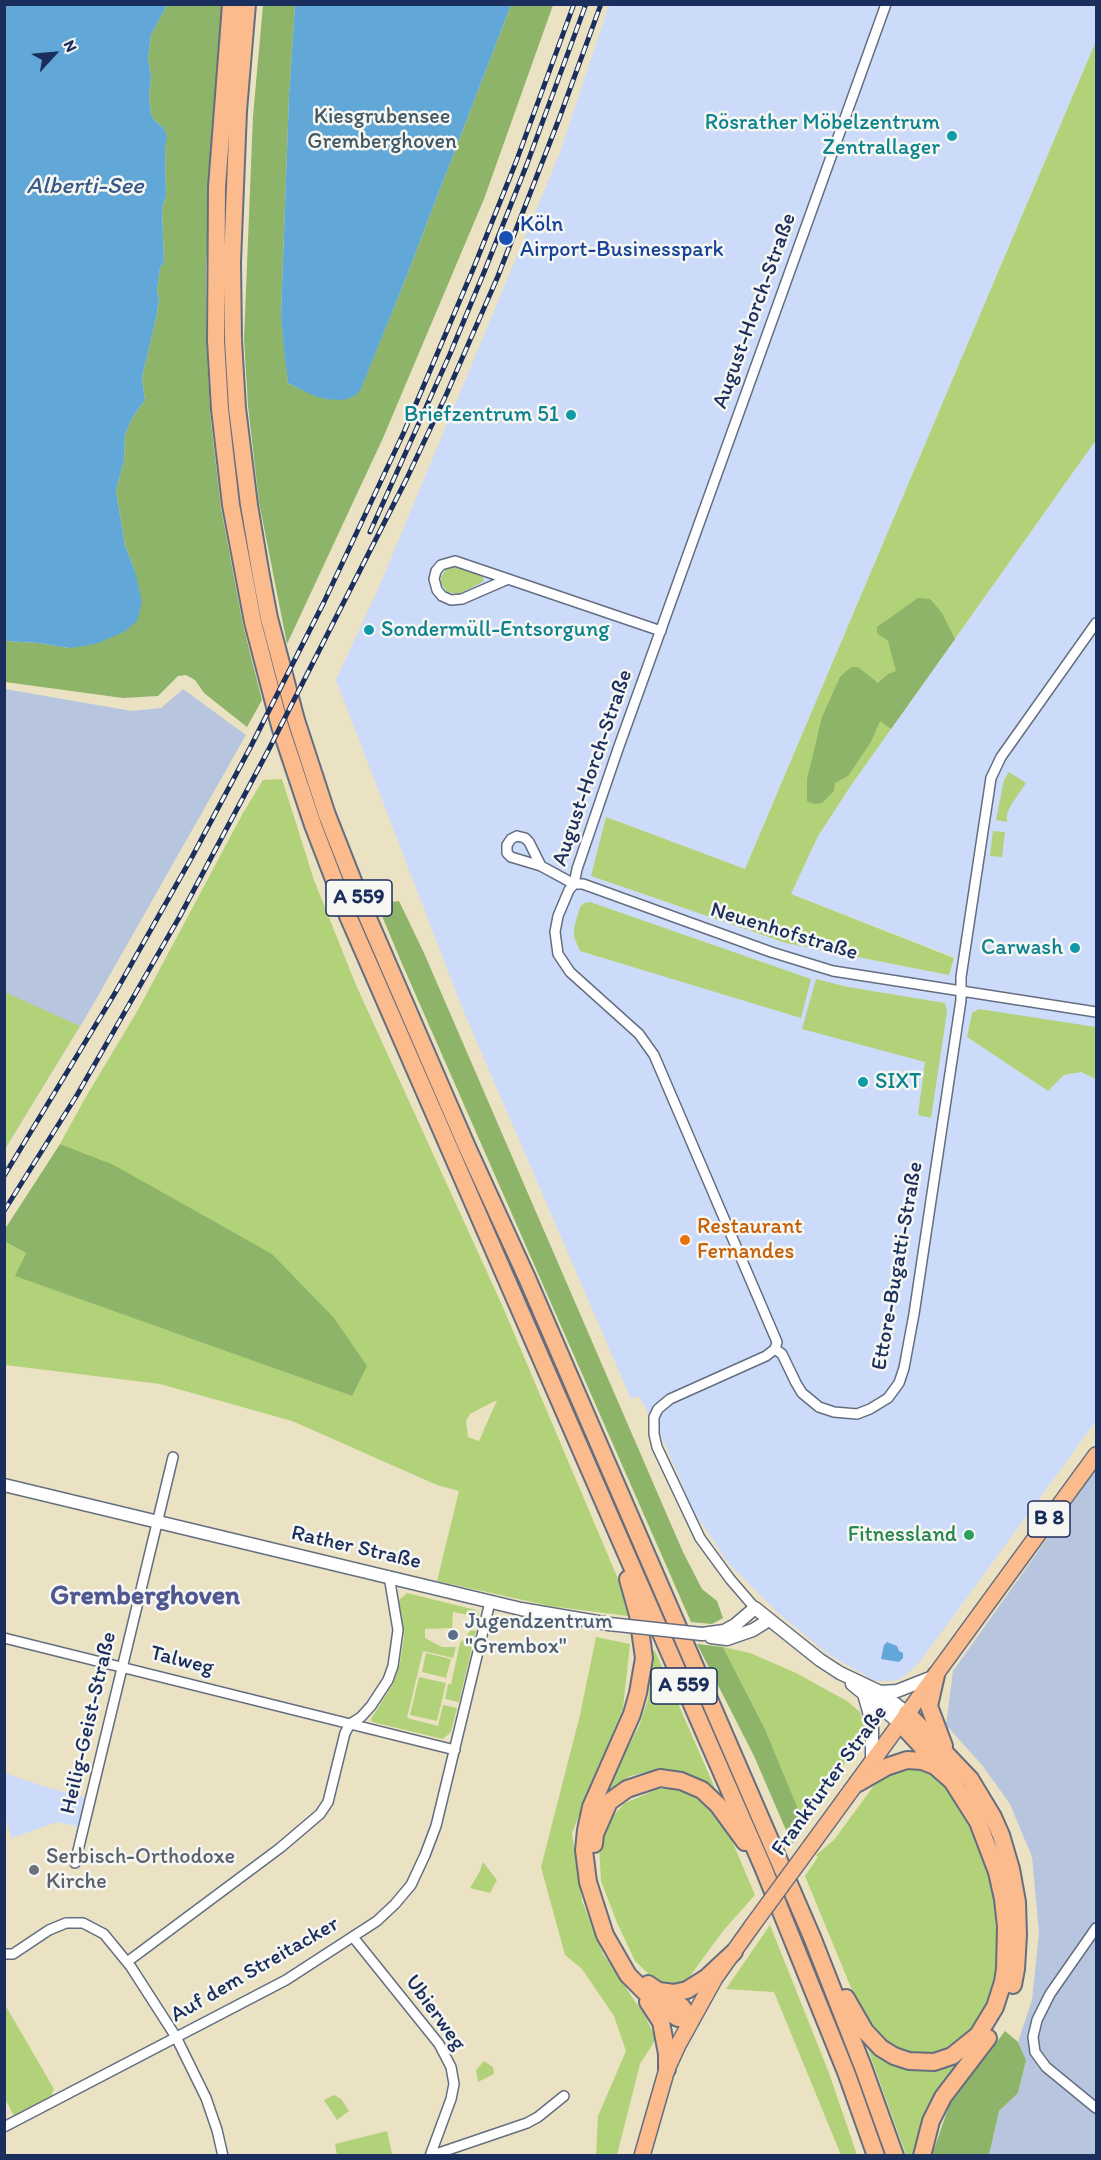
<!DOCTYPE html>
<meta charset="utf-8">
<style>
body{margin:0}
#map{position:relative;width:1101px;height:2160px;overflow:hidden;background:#ebe2c3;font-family:Itim,sans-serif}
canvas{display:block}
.frame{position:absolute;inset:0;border:6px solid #1b2f5e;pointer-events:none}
.north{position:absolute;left:24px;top:24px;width:60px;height:60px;-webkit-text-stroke:4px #f6f6f2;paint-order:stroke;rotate:64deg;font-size:16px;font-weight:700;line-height:24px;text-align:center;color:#1b2f5e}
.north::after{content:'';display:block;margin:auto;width:21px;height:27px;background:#1b2f5e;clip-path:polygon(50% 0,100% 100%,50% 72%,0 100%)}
</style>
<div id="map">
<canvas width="1101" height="2160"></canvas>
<div class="frame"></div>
<div class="north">N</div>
</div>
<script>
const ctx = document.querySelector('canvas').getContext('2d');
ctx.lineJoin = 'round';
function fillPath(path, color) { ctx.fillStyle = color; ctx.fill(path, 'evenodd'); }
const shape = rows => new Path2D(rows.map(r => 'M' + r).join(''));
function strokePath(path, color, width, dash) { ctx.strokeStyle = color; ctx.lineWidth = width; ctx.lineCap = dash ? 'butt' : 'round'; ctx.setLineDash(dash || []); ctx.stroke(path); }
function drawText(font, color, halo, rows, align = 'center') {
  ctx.font = font + ' Itim,sans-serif'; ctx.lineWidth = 5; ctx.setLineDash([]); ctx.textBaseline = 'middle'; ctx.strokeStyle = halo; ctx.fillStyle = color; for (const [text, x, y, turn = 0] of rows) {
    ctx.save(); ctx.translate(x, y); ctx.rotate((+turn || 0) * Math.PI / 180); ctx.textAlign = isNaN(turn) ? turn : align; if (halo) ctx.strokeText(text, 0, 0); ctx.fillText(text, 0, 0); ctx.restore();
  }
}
const built = shape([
 [609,5,1096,5,1096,41,745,869,606,817,592,876,786,943,949,975,954,957,791,894,818,836,852,784,1096,440,1096,1421,919,1663,901,1679,890,1681,875,1681,828,1654,778,1613,729,1564,694,1512,664,1442,639,1396,631,1399,463,1010,336,680,379,587,559,155],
 [5,1773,46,1787,86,1798,80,1827,57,1822,12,1838,5,1819]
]);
const industrial = shape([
 [5,689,132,711,161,708,183,689,246,735,90,1010,5,1149],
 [1096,1470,1096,2155,989,2155,999,2111,1018,2093,1026,2060,1018,2042,1032,2000,1039,1933,1032,1857,1010,1804,982,1765,946,1725,953,1671]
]);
const green = shape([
 [1096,41,1096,440,852,784,818,836,791,894,954,958,949,975,786,943,591,876,606,817,745,869],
 [454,566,482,575,484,581,459,594,447,592,441,583,441,577,446,569],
 [1009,772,1026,783,1011,805,1007,814,1007,822,996,820,1004,780],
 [282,779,314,880,356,985,502,1305,618,1579,628,1616,550,1606,437,1581,459,1491,437,1485,292,1421,160,1384,5,1365,4,1242,26,1253,16,1276,352,1396,112,1164,60,1144,84,1100,139,1008,243,813,263,780],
 [497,1400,479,1441,468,1437,466,1421,470,1414],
 [993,831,1005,832,1002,857,990,856],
 [590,902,811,979,801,1018,580,951,574,937,574,928,580,907,584,903],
 [816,979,848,987,945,1003,947,1012,931,1118,918,1115,925,1062,802,1029],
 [5,992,80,1026,5,1149,4,992],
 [979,1009,1096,1027,1096,1079,1081,1072,1064,1075,1048,1091,967,1037,972,1013],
 [407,1593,476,1610,479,1614,477,1626,472,1625,474,1616,453,1612,452,1628,425,1629,425,1638,442,1647,456,1647,453,1658,423,1651,407,1718,438,1726,443,1705,457,1708,451,1732,443,1739,372,1722,371,1719,393,1684,400,1663,404,1636,399,1600],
 [471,1630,476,1631,459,1702,445,1699,448,1684,451,1684,460,1643],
 [596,1637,630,1644,623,1708,572,1833,582,1901,603,1954,645,2016,656,2039,640,2064,617,2155,596,2155,598,2116,626,2051,614,2016,582,1969,565,1955,541,1867,580,1715],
 [723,1647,750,1653,796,1673,847,1701,860,1712,866,1727,861,1741,803,1822,765,1729],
 [650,1650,655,1651,718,1795,706,1782,686,1773,660,1769,630,1776,613,1789,597,1808,639,1726,648,1699,651,1677],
 [426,1653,451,1659,446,1678,422,1672],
 [419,1677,446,1683,437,1721,410,1715],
 [906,1765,933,1772,950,1790,966,1813,992,1878,998,1955,997,1970,991,1997,972,2032,959,2044,937,2054,918,2054,902,2050,883,2039,871,2025,854,1995,805,1876,818,1857,816,1855,834,1840,878,1780],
 [658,1789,681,1789,701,1799,713,1810,727,1829,755,1895,723,1931,685,1983,672,1987,653,1978,635,1961,618,1925,601,1881,599,1845,606,1823,625,1803],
 [483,1862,497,1880,490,1893,470,1888,479,1873],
 [770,1925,829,2073,857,2155,841,2155,774,1992,726,1989],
 [4,2003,54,2089,52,2093,53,2096,14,2116,5,2099],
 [863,2035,897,2061,966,2052,918,2155,906,2155],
 [484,2061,493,2067,494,2074,478,2082,476,2070],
 [334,2095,341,2099,349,2111,337,2120,324,2100],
 [387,2131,392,2154,337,2155,335,2144]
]);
const forest = shape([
 [167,5,224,5,206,266,206,339,211,422,221,508,243,625,262,700,247,727,204,693,195,680,186,675,178,676,158,696,123,698,5,682,5,641,39,643,69,648,135,571,125,546,116,490,124,461,125,435,132,418,145,400,142,378,157,314,159,298,157,291,160,268,164,262,162,208,166,196,165,148,166,137,164,128,154,120,151,114,149,96,151,76,148,58,151,35],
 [263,5,295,5,289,96,281,315,288,383,304,391,326,399,360,390,402,288,511,5,553,5,484,199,383,438,287,644,259,502,248,406,244,339,253,116],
 [918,598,930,599,942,613,955,639,891,729,880,721,871,742,848,776,835,783,834,791,822,803,814,804,807,801,807,779,822,717,840,677,851,667,858,667,878,683,888,674,896,671,888,641,877,633,877,627],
 [399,901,424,953,683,1552,702,1589,717,1601,723,1618,712,1624,691,1622,400,959,377,904],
 [60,1144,112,1164,272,1254,334,1318,367,1366,352,1396,15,1276,26,1253,5,1242,5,1229],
 [697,1644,723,1647,765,1729,805,1826,792,1844,754,1756],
 [1005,2031,1018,2042,1026,2060,1018,2093,999,2111,989,2155,932,2155,950,2103]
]);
const water = shape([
 [5,4,167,5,151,35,148,58,151,76,149,96,151,114,154,120,164,128,167,137,165,148,166,196,162,208,164,262,160,268,157,291,159,298,157,314,142,378,145,400,132,418,125,435,124,461,116,490,125,546,135,571,142,602,137,621,124,632,98,643,84,646,69,648,39,643,5,641],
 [295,5,511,5,402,288,360,391,353,397,343,400,326,399,314,396,288,383,284,349,281,315,289,96],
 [887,1642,897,1646,899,1651,903,1653,903,1658,899,1662,881,1659,884,1645]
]);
const minor = shape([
 [508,579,462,599,451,600,442,596,437,590,434,579,436,571,441,565,455,561,661,631],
 [517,836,525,838,529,842,541,866,511,857,507,853,507,845,511,839,517,836],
 [541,866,574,884,583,884,771,952,833,971,1096,1012],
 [574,884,577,869,618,749,886,4],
 [574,884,569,890,558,916,555,932,558,954,570,972,639,1034,654,1055,777,1342,775,1349,766,1356,670,1399,658,1409,654,1417,654,1434,657,1447,700,1538,730,1579,755,1608],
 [775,1349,782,1354,796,1383,802,1393,819,1407,834,1412,857,1414,870,1409,888,1398,899,1383,904,1368,914,1314,961,1000,961,977,991,778,1001,757,1096,623],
 [4,1638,455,1750],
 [350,1724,361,1717,371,1706,388,1680,393,1666,398,1630,389,1576],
 [75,1863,173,1457],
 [1096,1928,1050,1994,1037,2020,1033,2037,1035,2052,1046,2067,1096,2108],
 [353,1937,439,2044,451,2067,454,2084,451,2099,430,2156],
 [4,1954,13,1954,49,1930,66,1923,83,1923,104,1934,131,1967,176,2037,206,2098,217,2130,223,2156],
 [127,1962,280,1848,320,1814,328,1802,345,1733,350,1724],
 [4,2127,286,1980,360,1932,377,1921,395,1904,411,1885,425,1855,436,1826,490,1602],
 [430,2156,527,2123,538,2117,564,2096]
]);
const tertiary = shape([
 [4,1485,521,1609,609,1624],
 [702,1634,724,1631,735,1625,755,1608,820,1660,840,1673,880,1692,907,1713],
 [711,1637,727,1639,753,1630,769,1620],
 [852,1684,901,1724],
 [880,1692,897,1691,935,1676],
 [864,1694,872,1722,872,1763]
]);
const primary = shape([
 [812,1844,1096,1455],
 [642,2156,667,2069,678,2045,715,1978,752,1926]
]);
const motorway = shape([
 [231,4,217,187,216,341,220,409,231,505,253,622,280,726,313,825,348,916,763,1867,846,2072,876,2156],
 [247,4,238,111,232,262,233,340,237,408,249,505,261,576,269,618,296,720,327,815,364,909,467,1147,527,1278,812,1937,863,2067,895,2156],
 [628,1579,638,1615,644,1658,638,1693,632,1714,591,1807,586,1830,584,1850,588,1882,605,1935,628,1975,659,2006,678,2018,691,2019],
 [936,1675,929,1706,944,1746],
 [907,1713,970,1779,993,1817,1001,1835,1011,1869,1017,1902,1018,1935,1016,1969,1013,1985],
 [901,1724,939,1765],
 [594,1844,595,1834,609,1802,627,1789,660,1778,681,1781,702,1790,718,1805,745,1842],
 [648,1984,682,2007,691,2019],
 [659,1991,674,1993,687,1990,706,1978,734,1952],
 [846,1998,865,2031,881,2048,894,2056,909,2061,934,2062,952,2056,978,2035,995,2007,1003,1982,1005,1969,1006,1927,1003,1899,997,1872,978,1822,952,1781,935,1766,922,1761,907,1760,886,1767,858,1783],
 [648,2002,661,2022,667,2054,667,2069],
 [922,2156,931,2121,943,2097,988,2038]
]);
const rail = shape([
 [370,532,450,354,485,270,527,164,586,4],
 [4,1176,115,993,192,857,250,748,324,602,404,432,474,267,516,162,574,4],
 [4,1211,77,1095,180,916,270,747,407,478,447,393,498,276,559,119,601,4]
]);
const tertiaryBridge = shape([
 [609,1624,702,1634]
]);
const primaryBridge = shape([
 [752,1926,812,1844]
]);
const markers = [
 [952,136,6,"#0f9aa8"],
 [506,238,8,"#1a4fb4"],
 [571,415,6,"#0f9aa8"],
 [369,630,6,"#0f9aa8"],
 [1075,948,6,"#0f9aa8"],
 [863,1082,6,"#0f9aa8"],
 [685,1240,6,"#e8710a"],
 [969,1535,6,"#2e9e5b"],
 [453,1635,6,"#5c6f8a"],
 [34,1870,6,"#6b7280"]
];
const shields = [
 [359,898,66],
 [1049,1519,42],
 [684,1686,66]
];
const shieldNames = [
 ["A 559",359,898],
 ["B 8",1049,1519],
 ["A 559",684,1686]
];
const parkNames = [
 ["Kiesgrubensee",382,117],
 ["Gremberghoven",382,142]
];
const cultureNames = [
 ["Rösrather Möbelzentrum",940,123],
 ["Zentrallager",940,148],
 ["Briefzentrum 51",559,415],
 ["Sondermüll-Entsorgung",381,630,"left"],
 ["Carwash",1063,948],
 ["SIXT",875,1082,"left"]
];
const transitNames = [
 ["Köln",520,225],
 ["Airport-Businesspark",520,250]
];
const streetNames = [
 ["August-Horch-Straße",755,311,-70],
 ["August-Horch-Straße",593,768,-71],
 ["Neuenhofstraße",784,932,17],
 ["Ettore-Bugatti-Straße",898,1266,-80],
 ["Rather Straße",356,1548,13],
 ["Talweg",182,1661,14],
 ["Heilig-Geist-Straße",89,1723,-77],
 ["Frankfurter Straße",830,1781,-54],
 ["Auf dem Streitacker",255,1970,-30],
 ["Ubierweg",435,2013,54]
];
const foodNames = [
 ["Restaurant",697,1227],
 ["Fernandes",697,1252]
];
const leisureNames = [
 ["Fitnessland",957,1535]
];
const serviceNames = [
 ["Jugendzentrum",465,1622],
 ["\"Grembox\"",465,1647]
];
const worshipNames = [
 ["Serbisch-Orthodoxe",46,1857],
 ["Kirche",46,1882]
];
const waterNames = [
 ["Alberti-See",85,187]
];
const districtNames = [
 ["Gremberghoven",145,1597]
];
fillPath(built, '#ccdbf9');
fillPath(industrial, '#b8c5de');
fillPath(green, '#b2d279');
fillPath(forest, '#8db469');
fillPath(water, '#61a8d8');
strokePath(minor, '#646e81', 12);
strokePath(tertiary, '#646e81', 15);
strokePath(primary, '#646e81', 18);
strokePath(motorway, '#646e81', 20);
strokePath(minor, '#fff', 9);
strokePath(tertiary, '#fff', 12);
strokePath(primary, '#fbbb8c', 15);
strokePath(motorway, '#fbbb8c', 16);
strokePath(rail, '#1b2f5e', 5);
strokePath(rail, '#f6f6f2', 3, [9]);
strokePath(tertiaryBridge, '#646e81', 15, []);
strokePath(primaryBridge, '#646e81', 18, []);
strokePath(tertiaryBridge, '#fff', 12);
strokePath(primaryBridge, '#fbbb8c', 15);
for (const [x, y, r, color] of markers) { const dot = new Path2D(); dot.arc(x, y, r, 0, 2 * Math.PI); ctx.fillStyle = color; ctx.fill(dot); strokePath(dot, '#f6f6f2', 2); }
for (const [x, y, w] of shields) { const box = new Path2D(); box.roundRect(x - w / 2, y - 18, w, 36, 4.5); ctx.fillStyle = '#f6f6f2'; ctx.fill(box); strokePath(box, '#1b2f5e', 1.5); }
drawText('bold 21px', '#1b2f5e', null, shieldNames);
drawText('22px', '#415865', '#f6f6f2', parkNames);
drawText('22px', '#0d838f', '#f6f6f2', cultureNames, 'right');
drawText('22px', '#164399', '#f6f6f2', transitNames, 'left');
drawText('22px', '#1b2f5e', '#f6f6f2', streetNames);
drawText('22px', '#c56008', '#f6f6f2', foodNames, 'left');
drawText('22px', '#27864d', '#f6f6f2', leisureNames, 'right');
drawText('22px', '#4e5e75', '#f6f6f2', serviceNames, 'left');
drawText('22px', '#5b616d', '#f6f6f2', worshipNames, 'left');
drawText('italic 24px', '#345989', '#f6f6f2', waterNames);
drawText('bold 28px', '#4f5890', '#f6f6f2', districtNames);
</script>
